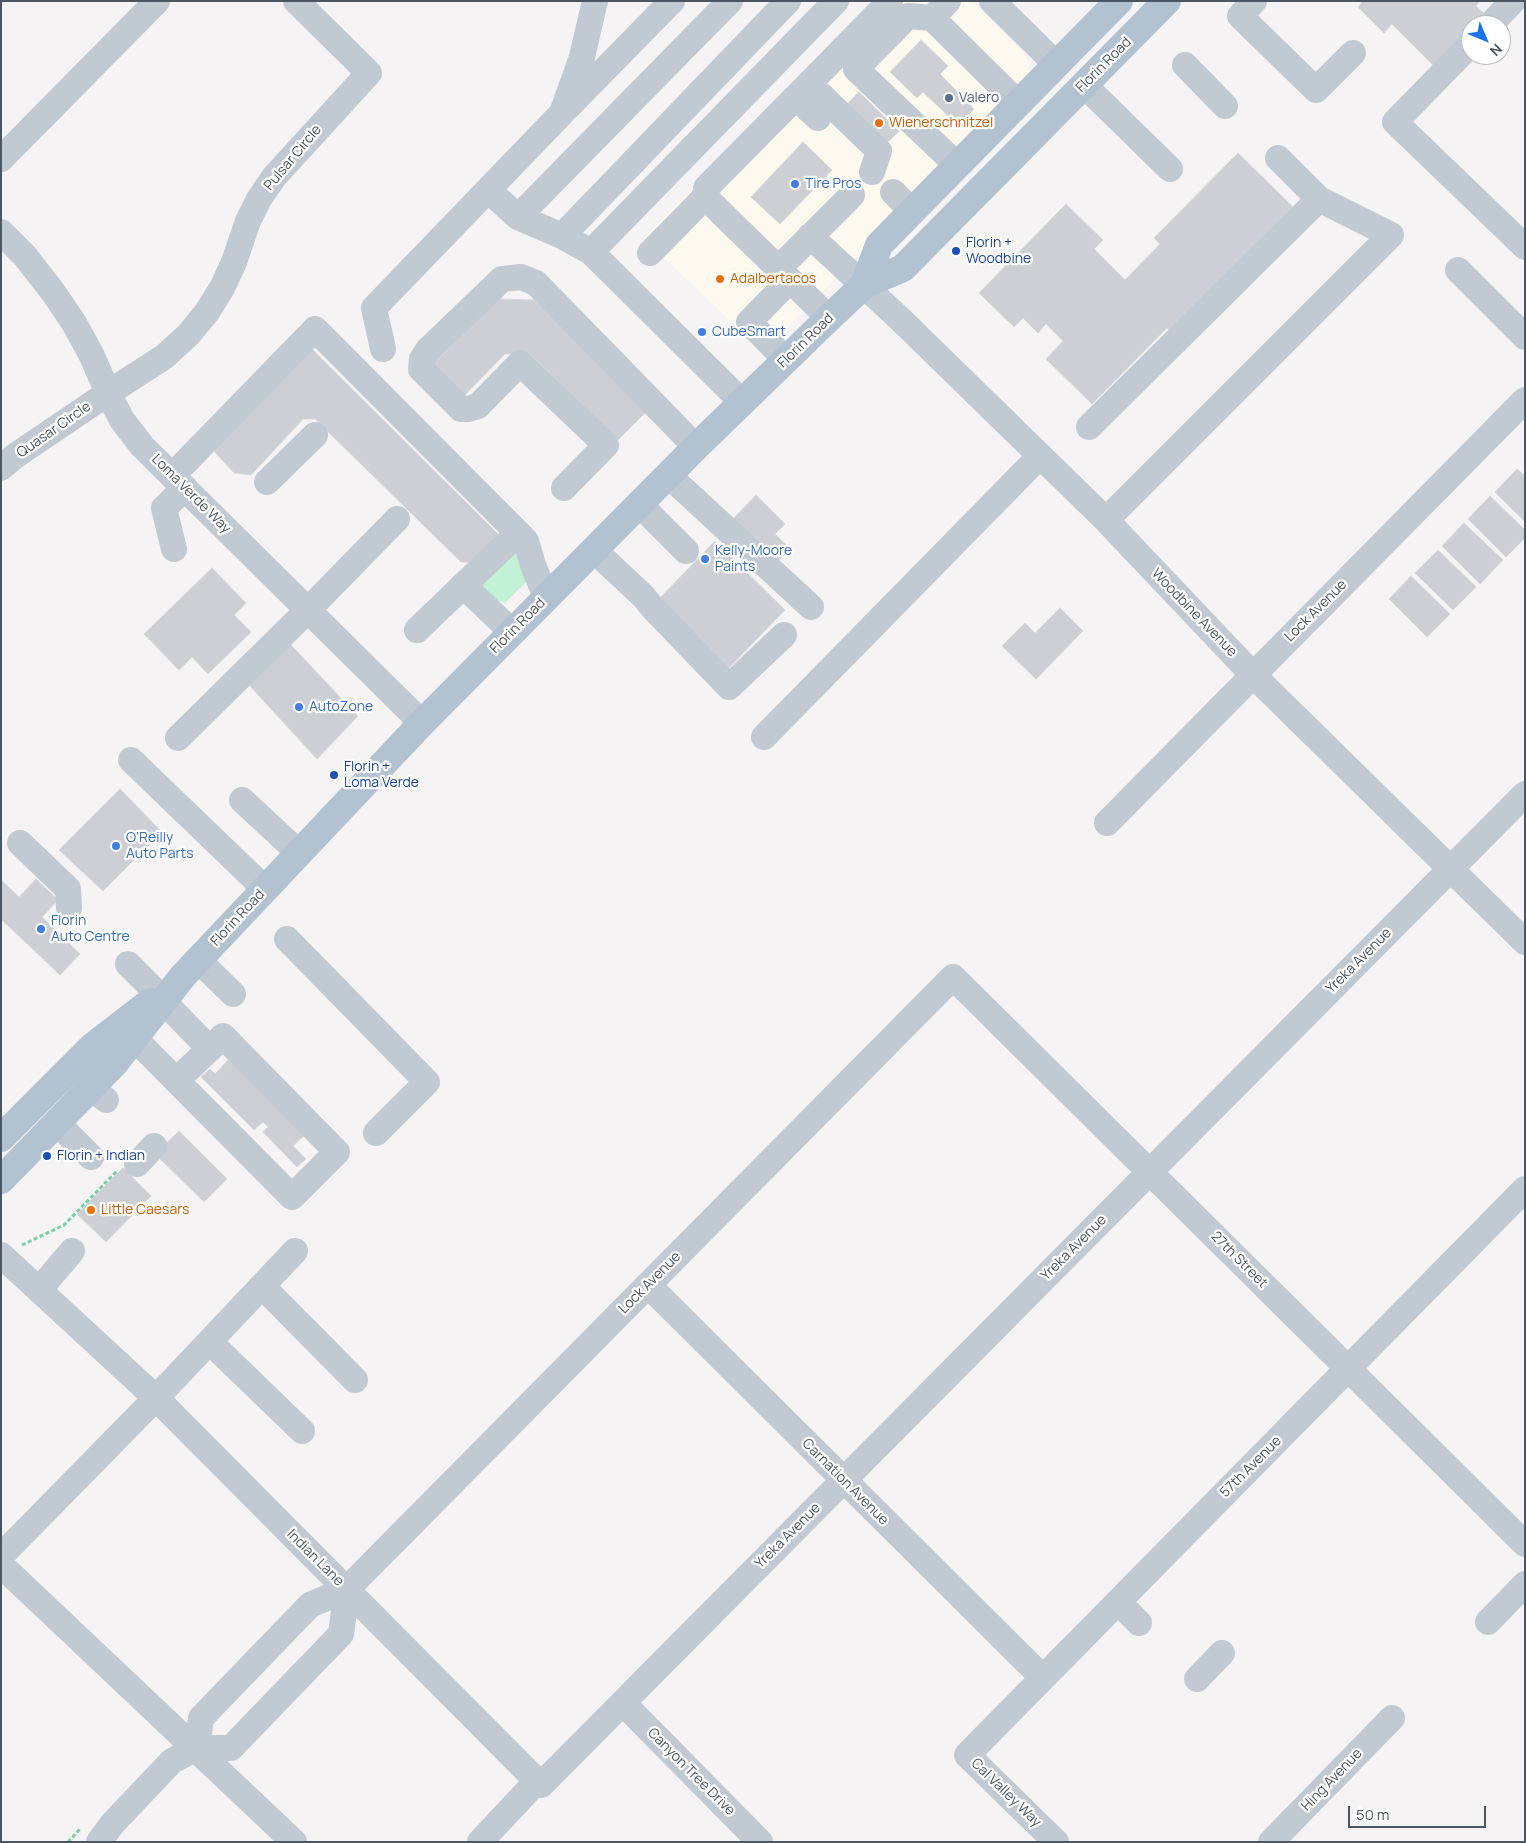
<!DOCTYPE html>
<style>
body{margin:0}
#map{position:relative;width:1526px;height:1843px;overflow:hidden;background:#f5f3f3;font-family:Manrope,sans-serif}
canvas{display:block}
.frame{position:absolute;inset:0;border:2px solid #4a5661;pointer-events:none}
.north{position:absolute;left:1461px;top:15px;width:50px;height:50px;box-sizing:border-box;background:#fff;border:1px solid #b7bbc0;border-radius:50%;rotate:135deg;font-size:14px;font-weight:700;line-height:20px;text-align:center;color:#4a5661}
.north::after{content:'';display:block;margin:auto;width:18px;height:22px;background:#1a73e8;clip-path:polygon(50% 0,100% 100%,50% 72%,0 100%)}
.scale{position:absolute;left:1348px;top:1806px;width:138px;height:22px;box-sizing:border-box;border:2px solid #4a5661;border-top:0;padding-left:6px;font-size:15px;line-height:18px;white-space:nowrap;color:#4a5661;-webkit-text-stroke:4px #fff;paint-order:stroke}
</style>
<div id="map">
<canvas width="1526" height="1843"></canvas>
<div class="frame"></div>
<div class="north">N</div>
<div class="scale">50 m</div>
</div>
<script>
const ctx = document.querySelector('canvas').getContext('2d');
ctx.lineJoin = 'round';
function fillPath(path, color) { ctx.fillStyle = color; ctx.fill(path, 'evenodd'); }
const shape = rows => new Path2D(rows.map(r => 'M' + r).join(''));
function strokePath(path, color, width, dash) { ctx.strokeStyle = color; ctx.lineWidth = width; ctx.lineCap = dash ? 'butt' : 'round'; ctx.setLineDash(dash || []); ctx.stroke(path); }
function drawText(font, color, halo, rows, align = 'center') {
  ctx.font = font + ' Manrope,sans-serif'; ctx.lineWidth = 4.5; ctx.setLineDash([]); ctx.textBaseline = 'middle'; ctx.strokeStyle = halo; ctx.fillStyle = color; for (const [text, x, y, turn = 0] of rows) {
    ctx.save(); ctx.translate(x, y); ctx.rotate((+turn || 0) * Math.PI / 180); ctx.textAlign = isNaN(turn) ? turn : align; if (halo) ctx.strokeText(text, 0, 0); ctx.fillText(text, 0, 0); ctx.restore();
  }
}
const commercial = shape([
 [877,1,973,1,1025,54,1030,70,1026,84,763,352,643,238]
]);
const green = shape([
 [516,549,527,581,505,603,484,594,479,586]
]);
const building = shape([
 [1363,1,1480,1,1476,6,1488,17,1480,25,1471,25,1471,34,1437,69,1392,24,1384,33,1358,7,1363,1],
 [921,40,948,66,940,74,974,109,958,125,923,92,917,98,890,72,921,40],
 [859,92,899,131,883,147,843,108,859,92],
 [803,142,832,170,780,224,751,197,803,142],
 [1238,153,1294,208,1172,333,1167,328,1092,404,1046,359,1063,341,1046,324,1038,333,1023,318,1014,327,979,293,1066,204,1103,240,1094,249,1125,280,1160,244,1154,238,1238,153],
 [497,299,536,300,648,410,618,440,529,353,505,354,461,399,430,367,497,299],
 [310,347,501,537,476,562,461,562,315,419,303,419,251,475,234,473,211,448,310,347],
 [1517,469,1525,476,1525,522,1495,492,1517,469],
 [756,495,785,524,775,534,790,549,775,564,731,521,756,495],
 [1490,496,1525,530,1525,538,1506,557,1468,519,1490,496],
 [1464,523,1503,560,1480,584,1442,546,1464,523],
 [715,541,785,610,726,671,656,602,715,541],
 [1438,550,1476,587,1453,610,1415,573,1438,550],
 [212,568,246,603,234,615,251,632,208,674,192,657,179,670,144,634,212,568],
 [1411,576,1450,614,1427,637,1389,599,1411,576],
 [1060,608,1083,631,1036,679,1002,646,1025,623,1035,633,1060,608],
 [290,644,358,716,317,759,249,685,290,644],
 [120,789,162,832,103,891,59,850,120,789],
 [36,879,58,900,42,917,80,954,60,975,1,919,1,880,19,897,36,879],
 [231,1057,307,1133,293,1146,306,1159,297,1167,263,1132,268,1127,263,1122,254,1130,201,1077,210,1069,215,1074,231,1057],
 [179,1131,227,1179,204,1202,155,1154,179,1131],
 [123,1168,151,1196,106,1242,77,1214,123,1168]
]);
const path = shape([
 [22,1245,64,1225,117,1171],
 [68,1842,80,1829]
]);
const minor = shape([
 [948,1,932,18,1018,103],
 [992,1,1056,64],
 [1254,1,1240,16,1316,90,1353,53],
 [932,18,908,16,856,69,957,165],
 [1490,25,1513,1],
 [1471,44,1395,122,1525,247],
 [1185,65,1225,106],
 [1084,85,1170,169],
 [568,107,672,1],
 [809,110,822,96,879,151,872,172],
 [818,118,796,97,890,1],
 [1,159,157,1],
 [488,190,518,217,562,236,591,252,742,402],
 [893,192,912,211],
 [705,197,829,318],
 [518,217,730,1],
 [1,232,25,256,53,292,74,323,92,356,108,393,122,420,142,446,422,723],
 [562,236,788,1],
 [810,236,899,318,1106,520,1253,675,1525,942],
 [591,252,836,1],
 [650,253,705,197,706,188,796,97],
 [778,269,852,195],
 [1458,270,1525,337],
 [383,349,374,308,562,113,582,57,595,1],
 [786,360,749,322,790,280],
 [1089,427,1319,199],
 [1,468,15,456,108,393,164,357,188,335,207,312,222,288,234,262,248,221,259,199,274,177,369,73,296,1],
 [668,475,811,607],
 [172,476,315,329,526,541,533,565,546,597],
 [267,482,315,435],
 [564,488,606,445,520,363,478,406,468,409,461,409,421,369,422,359,428,350,502,279,521,277,536,283,696,447],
 [639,504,686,551],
 [1106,520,1391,235,1319,199,1278,158],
 [174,549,164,508,185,488],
 [594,550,644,597,652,607,729,687,784,635],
 [463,585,512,632],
 [417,630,518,533],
 [764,737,1040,456],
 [178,738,308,610,397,519],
 [131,760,265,889],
 [242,800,299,853],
 [1107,823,1525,400],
 [20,843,68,889,69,908],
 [287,939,427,1082,376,1133],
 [198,960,233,994],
 [128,964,159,995],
 [163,1001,210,1049],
 [134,1038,292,1197,337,1152,223,1036,177,1080],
 [92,1088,106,1100],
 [57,1123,91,1157],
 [137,1164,154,1146],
 [1,1255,156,1398,541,1785,1525,794],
 [648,1285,1043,1678],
 [262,1286,355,1380],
 [39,1290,72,1251],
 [210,1342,302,1431],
 [1,1556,156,1398,295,1251],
 [1,1565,294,1842],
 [1118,1602,1139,1623],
 [1488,1622,1525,1584],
 [1197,1679,1222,1653],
 [623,1703,760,1842],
 [197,1748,201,1718,310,1605,347,1589,953,977,1525,1544],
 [99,1842,113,1823,172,1761,197,1748,231,1748,341,1634,347,1589],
 [480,1842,537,1781],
 [1056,1842,967,1755,1525,1189],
 [1271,1842,1392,1718]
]);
const major = shape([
 [864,285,879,245,1119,1],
 [1,1138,93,1046,150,1002],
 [1,1180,113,1065,183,976,422,723,696,447,829,318,864,285,903,268,1167,1]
]);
const markers = [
 [949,98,5,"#5c6f8a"],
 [879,123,5,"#e8710a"],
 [795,184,5,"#3f7fe0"],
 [956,251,5,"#1a4fb4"],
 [720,279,5,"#e8710a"],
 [702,332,5,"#3f7fe0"],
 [705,559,5,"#3f7fe0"],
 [299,707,5,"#3f7fe0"],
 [334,775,5,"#1a4fb4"],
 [116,846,5,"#3f7fe0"],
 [41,929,5,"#3f7fe0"],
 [47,1156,5,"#1a4fb4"],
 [91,1210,5,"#e8710a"]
];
const streetNames = [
 ["Florin Road",1104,65,-45],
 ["Pulsar Circle",293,158,-50],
 ["Florin Road",806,341,-44],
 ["Quasar Circle",54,430,-35],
 ["Loma Verde Way",191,494,45],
 ["Lock Avenue",1316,611,-45],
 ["Woodbine Avenue",1194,613,46],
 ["Florin Road",518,626,-45],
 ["Florin Road",238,918,-47],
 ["Yreka Avenue",1359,961,-45],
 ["Yreka Avenue",1074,1248,-45],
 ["27th Street",1239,1260,45],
 ["Lock Avenue",650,1283,-45],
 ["57th Avenue",1251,1467,-45],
 ["Carnation Avenue",845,1482,45],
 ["Yreka Avenue",788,1536,-45],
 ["Indian Lane",315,1558,45],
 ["Canyon Tree Drive",691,1772,45],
 ["Hing Avenue",1332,1780,-46],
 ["Cal Valley Way",1006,1793,44]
];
const serviceNames = [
 ["Valero",959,98]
];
const foodNames = [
 ["Wienerschnitzel",889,123],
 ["Adalbertacos",730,279],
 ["Little Caesars",101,1210]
];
const shopNames = [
 ["Tire Pros",805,184],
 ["CubeSmart",712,332],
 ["Kelly-Moore",715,551],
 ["Paints",715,567],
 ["AutoZone",309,707],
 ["O'Reilly",126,838],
 ["Auto Parts",126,854],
 ["Florin",51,921],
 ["Auto Centre",51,937]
];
const transitNames = [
 ["Florin +",966,243],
 ["Woodbine",966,259],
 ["Florin +",344,767],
 ["Loma Verde",344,783],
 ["Florin + Indian",57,1156]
];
fillPath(commercial, '#fdf9ef');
fillPath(green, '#c3f1d5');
fillPath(building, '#cdcfd5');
strokePath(building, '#d7d9de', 1);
strokePath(path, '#7ad0a6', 3, [4, 2.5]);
strokePath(minor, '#c1cad2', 26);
strokePath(major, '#b3c2d1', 28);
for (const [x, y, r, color] of markers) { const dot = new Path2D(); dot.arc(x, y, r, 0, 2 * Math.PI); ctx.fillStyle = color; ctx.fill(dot); strokePath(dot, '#fff', 2); }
drawText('14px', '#4a5661', '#fff', streetNames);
drawText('14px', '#4e5e75', '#fff', serviceNames, 'left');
drawText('14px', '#c56008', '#fff', foodNames, 'left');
drawText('14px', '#366cbe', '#fff', shopNames, 'left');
drawText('14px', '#164399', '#fff', transitNames, 'left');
</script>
